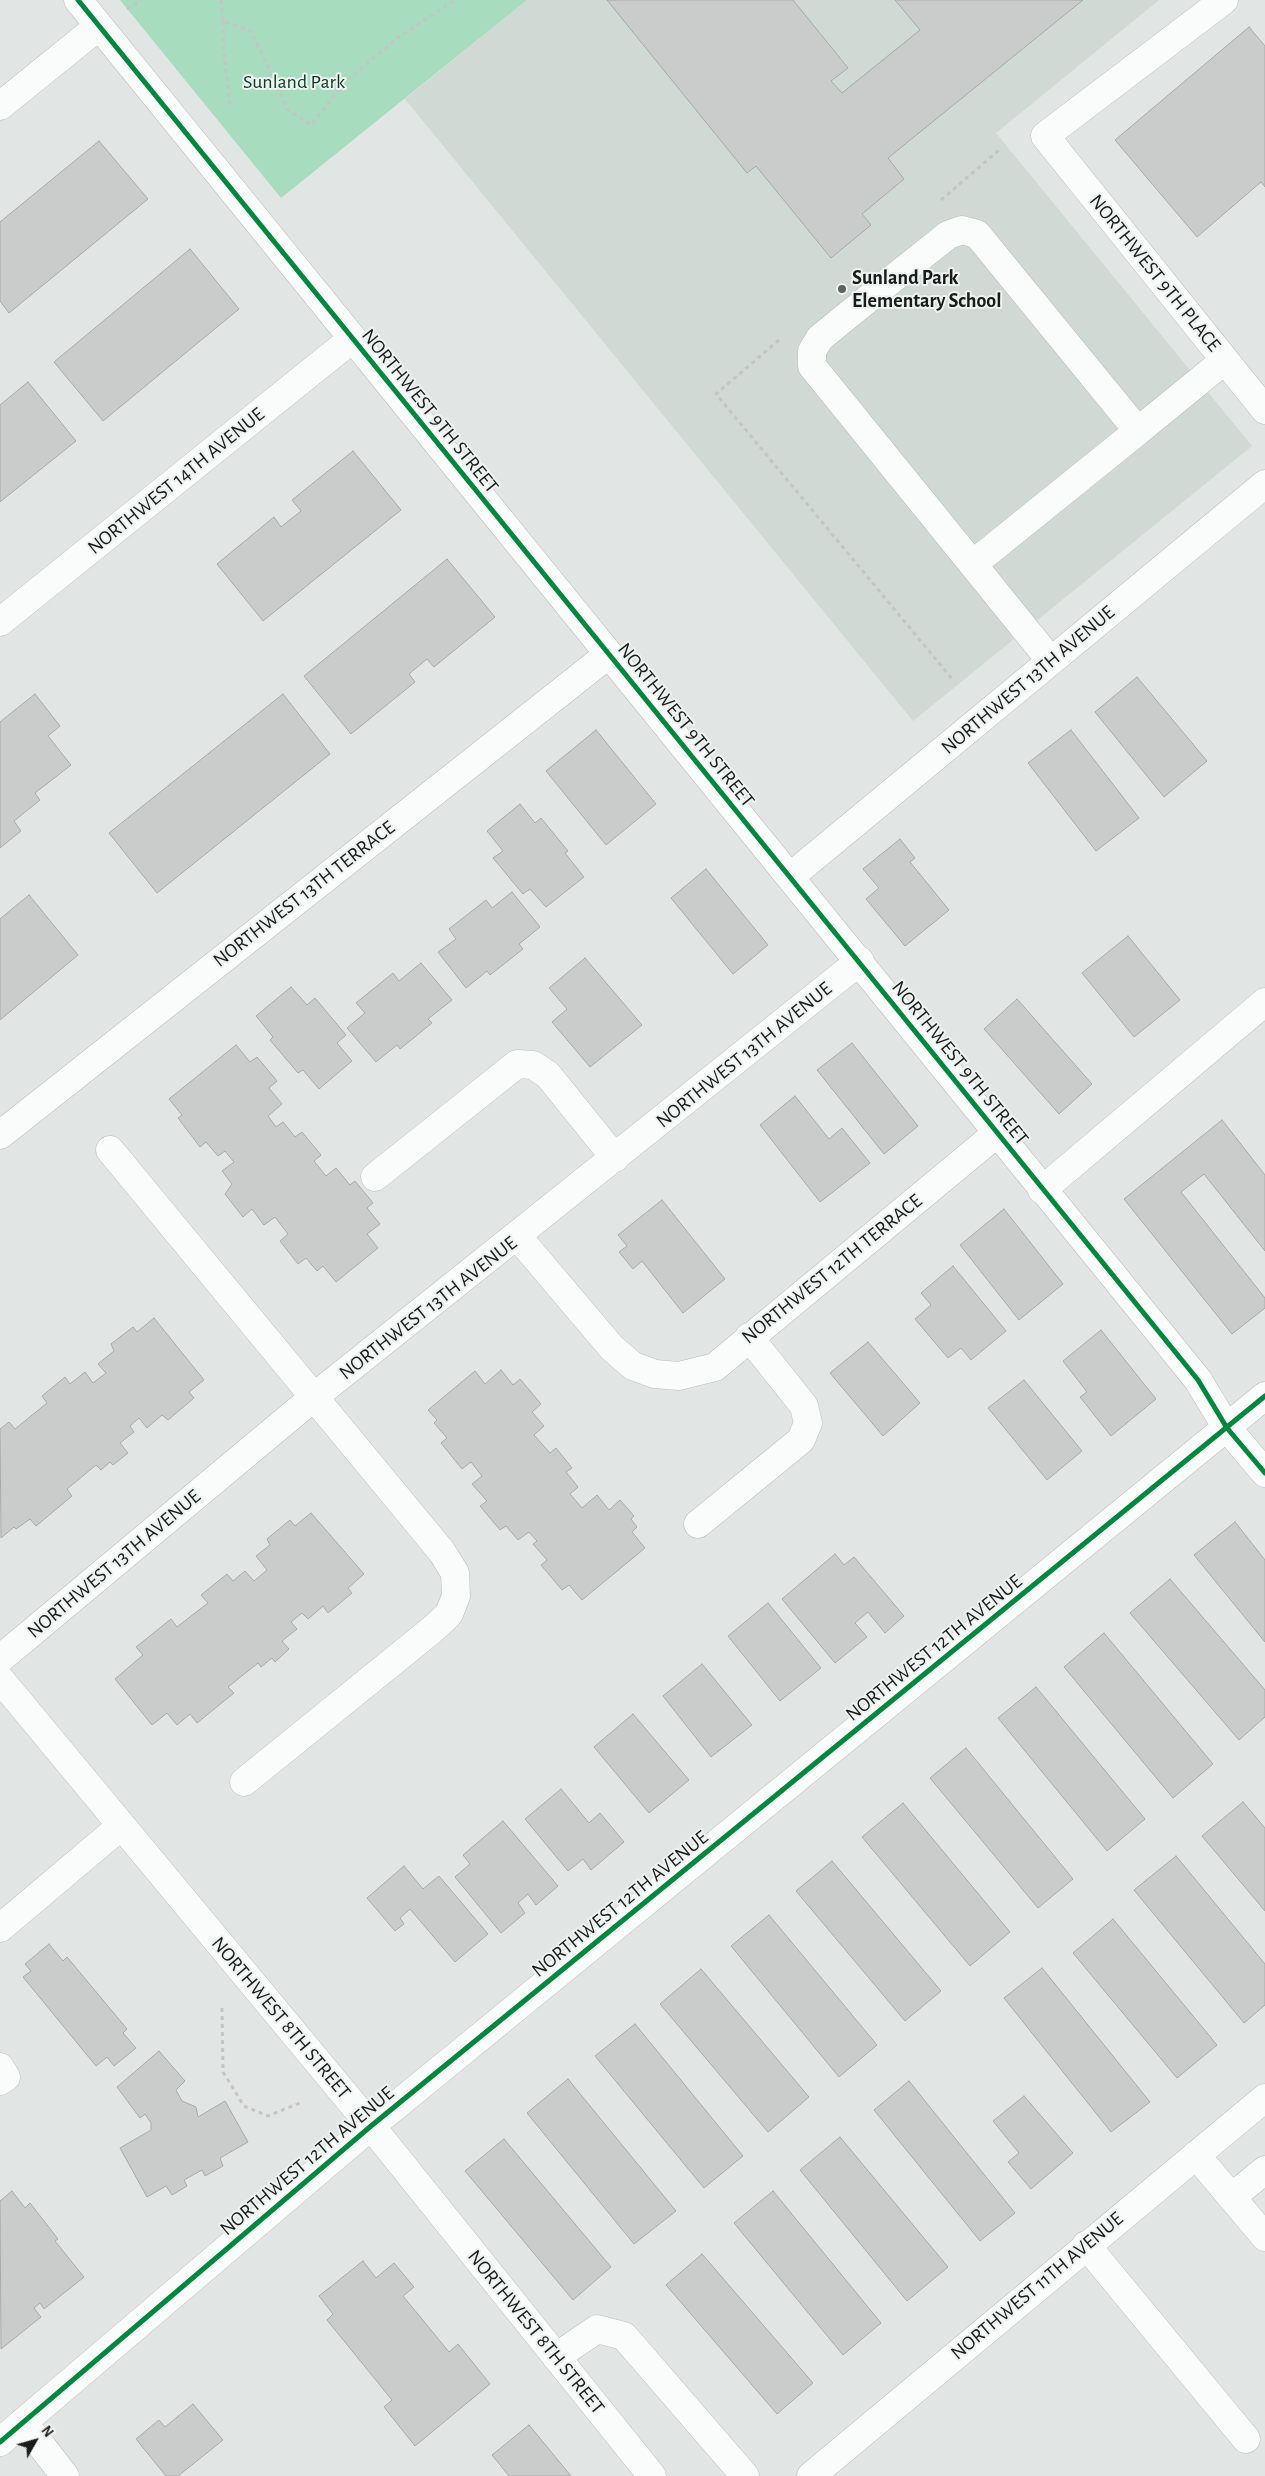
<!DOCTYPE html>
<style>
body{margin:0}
#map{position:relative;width:1265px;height:2476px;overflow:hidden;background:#e1e5e3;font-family:"Alegreya Sans",sans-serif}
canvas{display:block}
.north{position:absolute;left:10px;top:2416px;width:50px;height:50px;-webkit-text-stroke:4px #edf3f0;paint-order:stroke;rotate:52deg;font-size:14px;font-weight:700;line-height:20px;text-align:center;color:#1a1c1b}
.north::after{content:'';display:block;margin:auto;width:18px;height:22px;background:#1a1c1b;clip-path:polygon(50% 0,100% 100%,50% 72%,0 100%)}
</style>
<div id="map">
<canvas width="1265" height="2476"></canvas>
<div class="north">N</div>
</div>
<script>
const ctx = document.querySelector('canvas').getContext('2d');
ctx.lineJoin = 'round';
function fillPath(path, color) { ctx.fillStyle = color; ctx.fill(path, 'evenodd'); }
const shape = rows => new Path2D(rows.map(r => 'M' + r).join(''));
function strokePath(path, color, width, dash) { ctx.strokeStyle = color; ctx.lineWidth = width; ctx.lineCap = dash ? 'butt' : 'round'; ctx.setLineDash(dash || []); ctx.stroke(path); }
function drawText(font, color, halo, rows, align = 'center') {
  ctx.font = font + ' "Alegreya Sans",sans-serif'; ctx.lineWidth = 4; ctx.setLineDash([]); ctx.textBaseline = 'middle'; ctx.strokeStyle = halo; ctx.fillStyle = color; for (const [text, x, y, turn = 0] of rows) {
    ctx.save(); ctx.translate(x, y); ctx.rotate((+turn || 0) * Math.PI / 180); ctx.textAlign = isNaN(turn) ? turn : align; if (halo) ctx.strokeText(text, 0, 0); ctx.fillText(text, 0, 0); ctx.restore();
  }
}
const built = shape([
 [527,0,1159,0,996,133,1252,446,913,721,405,99]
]);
const green = shape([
 [120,0,527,0,281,198]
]);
const building = shape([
 [607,0,793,0,848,68,831,81,842,93,920,30,895,0,1083,0,888,158,904,179,862,214,871,225,831,258,756,166,747,173,607,0],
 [1249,27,1265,46,1265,187,1261,182,1197,237,1115,140,1249,27],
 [99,141,148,199,9,313,0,301,0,222,99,141],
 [190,249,239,309,103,421,54,362,190,249],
 [28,382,76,441,0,502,0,405,28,382],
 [353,451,401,510,263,621,217,564,274,517,281,527,301,511,292,500,353,451],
 [447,559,495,617,434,667,427,659,409,674,415,682,351,734,304,676,447,559],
 [1137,677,1207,761,1164,797,1095,712,1137,677],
 [35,694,60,726,48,736,71,765,35,793,40,800,14,821,21,831,0,848,0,722,35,694],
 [283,694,330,754,157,893,109,833,283,694],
 [596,730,656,804,606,845,546,771,596,730],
 [1071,730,1139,818,1096,851,1028,763,1071,730],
 [520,804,535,823,541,818,568,851,565,853,584,877,546,907,530,889,523,894,493,858,503,851,487,831,520,804],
 [900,839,915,858,910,862,949,910,905,946,866,899,879,888,863,869,900,839],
 [706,869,768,945,733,974,671,898,706,869],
 [512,892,540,927,519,944,523,949,490,975,487,971,466,988,438,952,456,939,449,929,486,900,492,908,512,892],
 [29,895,78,955,0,1020,0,919,29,895],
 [1128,936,1180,1000,1134,1037,1082,973,1128,936],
 [585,958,642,1025,590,1067,552,1022,567,1009,549,988,585,958],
 [421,963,452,1000,428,1019,432,1023,400,1049,397,1045,376,1062,347,1028,365,1013,356,1003,393,973,399,981,421,963],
 [291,987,307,1005,315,998,346,1035,337,1043,352,1061,319,1089,303,1070,298,1073,270,1040,273,1037,256,1016,291,987],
 [1017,999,1092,1084,1059,1114,984,1029,1017,999],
 [852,1043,918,1126,884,1154,817,1070,852,1043],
 [236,1045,250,1062,257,1057,277,1081,269,1088,282,1104,268,1116,276,1127,283,1122,295,1137,302,1132,321,1155,314,1161,326,1176,336,1168,350,1185,355,1181,373,1203,367,1208,380,1224,367,1234,378,1248,336,1282,323,1266,317,1271,306,1258,298,1264,280,1241,288,1234,275,1217,264,1225,252,1209,243,1217,225,1194,232,1184,222,1171,234,1162,225,1151,218,1156,206,1142,200,1147,178,1118,182,1115,169,1099,236,1045],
 [795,1096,829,1139,842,1128,870,1163,820,1202,760,1125,795,1096],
 [1222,1120,1265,1175,1265,1251,1204,1174,1181,1192,1265,1298,1265,1308,1232,1334,1124,1199,1222,1120],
 [662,1200,725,1279,683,1313,642,1261,633,1269,619,1252,627,1246,618,1235,662,1200],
 [1004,1209,1063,1284,1019,1320,960,1245,1004,1209],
 [953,1266,1006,1331,971,1360,961,1348,948,1358,915,1319,931,1305,921,1293,953,1266],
 [154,1318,204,1380,189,1392,194,1398,168,1420,162,1415,147,1428,139,1418,130,1426,134,1432,120,1443,128,1453,113,1465,110,1462,101,1470,96,1465,67,1489,72,1496,36,1526,30,1519,16,1529,14,1527,1,1538,0,1429,9,1422,15,1429,47,1403,42,1396,65,1377,70,1384,85,1372,93,1383,106,1373,98,1364,114,1351,111,1344,133,1327,137,1332,154,1318],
 [1101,1330,1156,1399,1111,1436,1080,1397,1087,1392,1063,1361,1101,1330],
 [868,1342,920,1403,883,1436,830,1373,868,1342],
 [501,1370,513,1385,520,1379,541,1404,532,1412,544,1426,534,1435,550,1453,556,1448,572,1468,566,1472,578,1487,570,1494,582,1508,597,1495,609,1510,620,1500,634,1516,631,1519,637,1527,632,1532,645,1548,582,1600,569,1585,562,1590,541,1565,547,1560,533,1544,537,1541,529,1532,518,1540,506,1526,500,1530,480,1506,487,1501,472,1484,482,1476,471,1462,462,1469,441,1443,447,1438,434,1423,437,1420,428,1410,475,1371,485,1384,501,1370],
 [1024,1380,1082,1451,1047,1480,988,1408,1024,1380],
 [311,1513,364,1574,348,1588,352,1593,328,1613,323,1606,308,1619,302,1613,291,1622,297,1629,282,1641,289,1649,275,1662,272,1658,261,1667,258,1663,228,1687,234,1693,197,1723,190,1714,177,1725,167,1713,152,1725,115,1679,143,1655,136,1647,171,1619,177,1627,208,1603,201,1595,227,1574,233,1581,245,1571,254,1581,267,1570,256,1556,270,1545,267,1539,290,1520,295,1526,311,1513],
 [1235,1522,1265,1560,1265,1642,1194,1555,1235,1522],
 [835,1554,844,1565,854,1557,904,1616,885,1633,868,1612,855,1623,867,1637,835,1663,782,1599,835,1554],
 [1170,1579,1265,1690,1265,1717,1239,1740,1130,1613,1170,1579],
 [768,1603,821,1668,780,1701,728,1636,768,1603],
 [1104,1633,1213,1764,1173,1798,1064,1667,1104,1633],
 [702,1664,752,1725,711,1757,663,1696,702,1664],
 [1036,1687,1145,1819,1107,1851,998,1718,1036,1687],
 [633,1714,689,1780,649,1813,594,1747,633,1714],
 [966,1748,1073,1879,1038,1908,930,1778,966,1748],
 [561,1789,589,1823,600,1813,624,1842,591,1870,583,1859,568,1871,525,1819,561,1789],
 [1243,1802,1265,1828,1265,1911,1202,1836,1243,1802],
 [903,1803,1010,1932,970,1966,862,1837,903,1803],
 [503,1821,558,1886,536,1905,528,1894,518,1903,525,1913,501,1933,455,1877,470,1864,463,1855,503,1821],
 [1176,1856,1265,1964,1265,2005,1244,2023,1134,1890,1176,1856],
 [832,1861,941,1991,905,2021,796,1891,832,1861],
 [404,1866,423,1889,439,1876,488,1934,455,1962,410,1909,400,1918,404,1924,395,1931,367,1898,404,1866],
 [769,1915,877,2045,839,2077,731,1946,769,1915],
 [1113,1919,1217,2045,1177,2078,1073,1953,1113,1919],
 [49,1944,63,1961,67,1957,127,2029,123,2033,136,2048,114,2066,107,2057,96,2066,23,1977,31,1971,25,1964,49,1944],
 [1042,1968,1150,2102,1111,2132,1004,1998,1042,1968],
 [701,1969,809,2097,768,2132,660,2004,701,1969],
 [635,2024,743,2156,704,2188,595,2056,635,2024],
 [159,2051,185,2081,176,2090,182,2101,196,2107,198,2117,225,2101,248,2142,220,2158,223,2166,205,2176,202,2170,184,2180,187,2186,172,2195,166,2186,147,2197,120,2148,151,2130,151,2123,145,2114,140,2118,117,2087,159,2051],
 [568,2079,676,2211,634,2244,527,2113,568,2079],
 [909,2081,1015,2213,980,2241,874,2110,909,2081],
 [1024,2096,1073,2153,1031,2189,1008,2162,1019,2153,993,2121,1024,2096],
 [840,2137,948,2267,907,2301,800,2170,840,2137],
 [504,2139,611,2267,573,2300,465,2171,504,2139],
 [12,2191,25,2208,30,2203,58,2239,55,2241,84,2277,44,2309,40,2303,34,2308,41,2317,1,2349,0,2201,12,2191],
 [773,2191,881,2323,843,2355,734,2223,773,2191],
 [702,2254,813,2383,777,2414,666,2285,702,2254],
 [363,2261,376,2278,394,2263,414,2287,403,2296,449,2352,458,2344,490,2384,415,2446,384,2407,392,2400,327,2320,333,2314,319,2296,363,2261],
 [193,2404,223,2440,178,2476,166,2476,136,2439,159,2420,165,2427,193,2404],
 [529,2425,571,2476,509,2476,492,2455,529,2425]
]);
const path = shape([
 [221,0,223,21,251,31,288,110,311,125,345,82,399,37,455,0],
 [127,9,142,0],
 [223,21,224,53,230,105],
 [941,200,999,150],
 [779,340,716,394,953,680],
 [222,2008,223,2072,244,2106,268,2116,300,2103]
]);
const minor = shape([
 [78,0,1198,1380,1227,1428,1265,1473],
 [1224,0,1045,136,1265,410],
 [0,106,99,26],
 [973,564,1138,431],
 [0,622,352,339],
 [1051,661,812,366,812,351,820,338,885,285,948,235,962,230,977,234,1138,431,1225,360],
 [791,876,1265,484],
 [0,1135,609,654],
 [110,1150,442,1552,455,1573,456,1596,449,1614,433,1629,244,1782],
 [375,1177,517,1064,533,1065,548,1075,615,1158],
 [1042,1190,1265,1002],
 [518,1237,612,1348,633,1366,655,1374,679,1376,715,1367,996,1134],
 [698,1524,801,1440,808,1423,804,1406,749,1337],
 [0,1659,314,1397,860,961],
 [0,1679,371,2126,652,2476],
 [0,1928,121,1826],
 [0,2067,6,2077,0,2081],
 [1196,2155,1265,2237],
 [1232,2197,1265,2170],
 [1086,2245,1246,2439],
 [556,2357,597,2329,624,2336,745,2476],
 [23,2422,65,2476],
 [0,2442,371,2126,1265,1396],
 [811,2476,1265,2098]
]);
const cycleway = shape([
 [78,0,1198,1380,1227,1428,1265,1473],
 [0,2442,371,2126,1265,1396]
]);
const markers = [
 [842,289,5,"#606261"]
];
const parkNames = [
 ["Sunland Park",294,82]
];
const streetNames = [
 ["NORTHWEST 9TH PLACE",1155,273,51],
 ["NORTHWEST 9TH STREET",430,411,51],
 ["NORTHWEST 14TH AVENUE",176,481,-39],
 ["NORTHWEST 13TH AVENUE",1028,680,-40],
 ["NORTHWEST 9TH STREET",686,725,51],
 ["NORTHWEST 13TH TERRACE",304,894,-38],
 ["NORTHWEST 13TH AVENUE",744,1055,-39],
 ["NORTHWEST 9TH STREET",960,1063,51],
 ["NORTHWEST 12TH TERRACE",832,1269,-39],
 ["NORTHWEST 13TH AVENUE",428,1308,-38],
 ["NORTHWEST 13TH AVENUE",114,1564,-40],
 ["NORTHWEST 12TH AVENUE",934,1648,-39],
 ["NORTHWEST 12TH AVENUE",620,1904,-39],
 ["NORTHWEST 8TH STREET",281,2018,50],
 ["NORTHWEST 12TH AVENUE",307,2161,-40],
 ["NORTHWEST 11TH AVENUE",1037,2286,-40],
 ["NORTHWEST 8TH STREET",536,2332,51]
];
const poiNames = [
 ["Sunland Park",852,278],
 ["Elementary School",852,301]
];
fillPath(built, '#d0d9d3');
fillPath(green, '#a7dcbf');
fillPath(building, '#c9ccca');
strokePath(building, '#a7aaa8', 1);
strokePath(minor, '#bcbebd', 29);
strokePath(path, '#c4c5c4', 3, [4, 4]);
strokePath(minor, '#fafbfb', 28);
strokePath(cycleway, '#00873e', 5);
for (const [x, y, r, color] of markers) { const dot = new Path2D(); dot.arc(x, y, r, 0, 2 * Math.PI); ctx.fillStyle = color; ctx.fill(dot); strokePath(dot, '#edf3f0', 2); }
drawText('20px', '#0b3a25', '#edf3f0', parkNames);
drawText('20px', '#1a1c1b', '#edf3f0', streetNames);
drawText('bold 20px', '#1a1c1b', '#edf3f0', poiNames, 'left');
</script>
